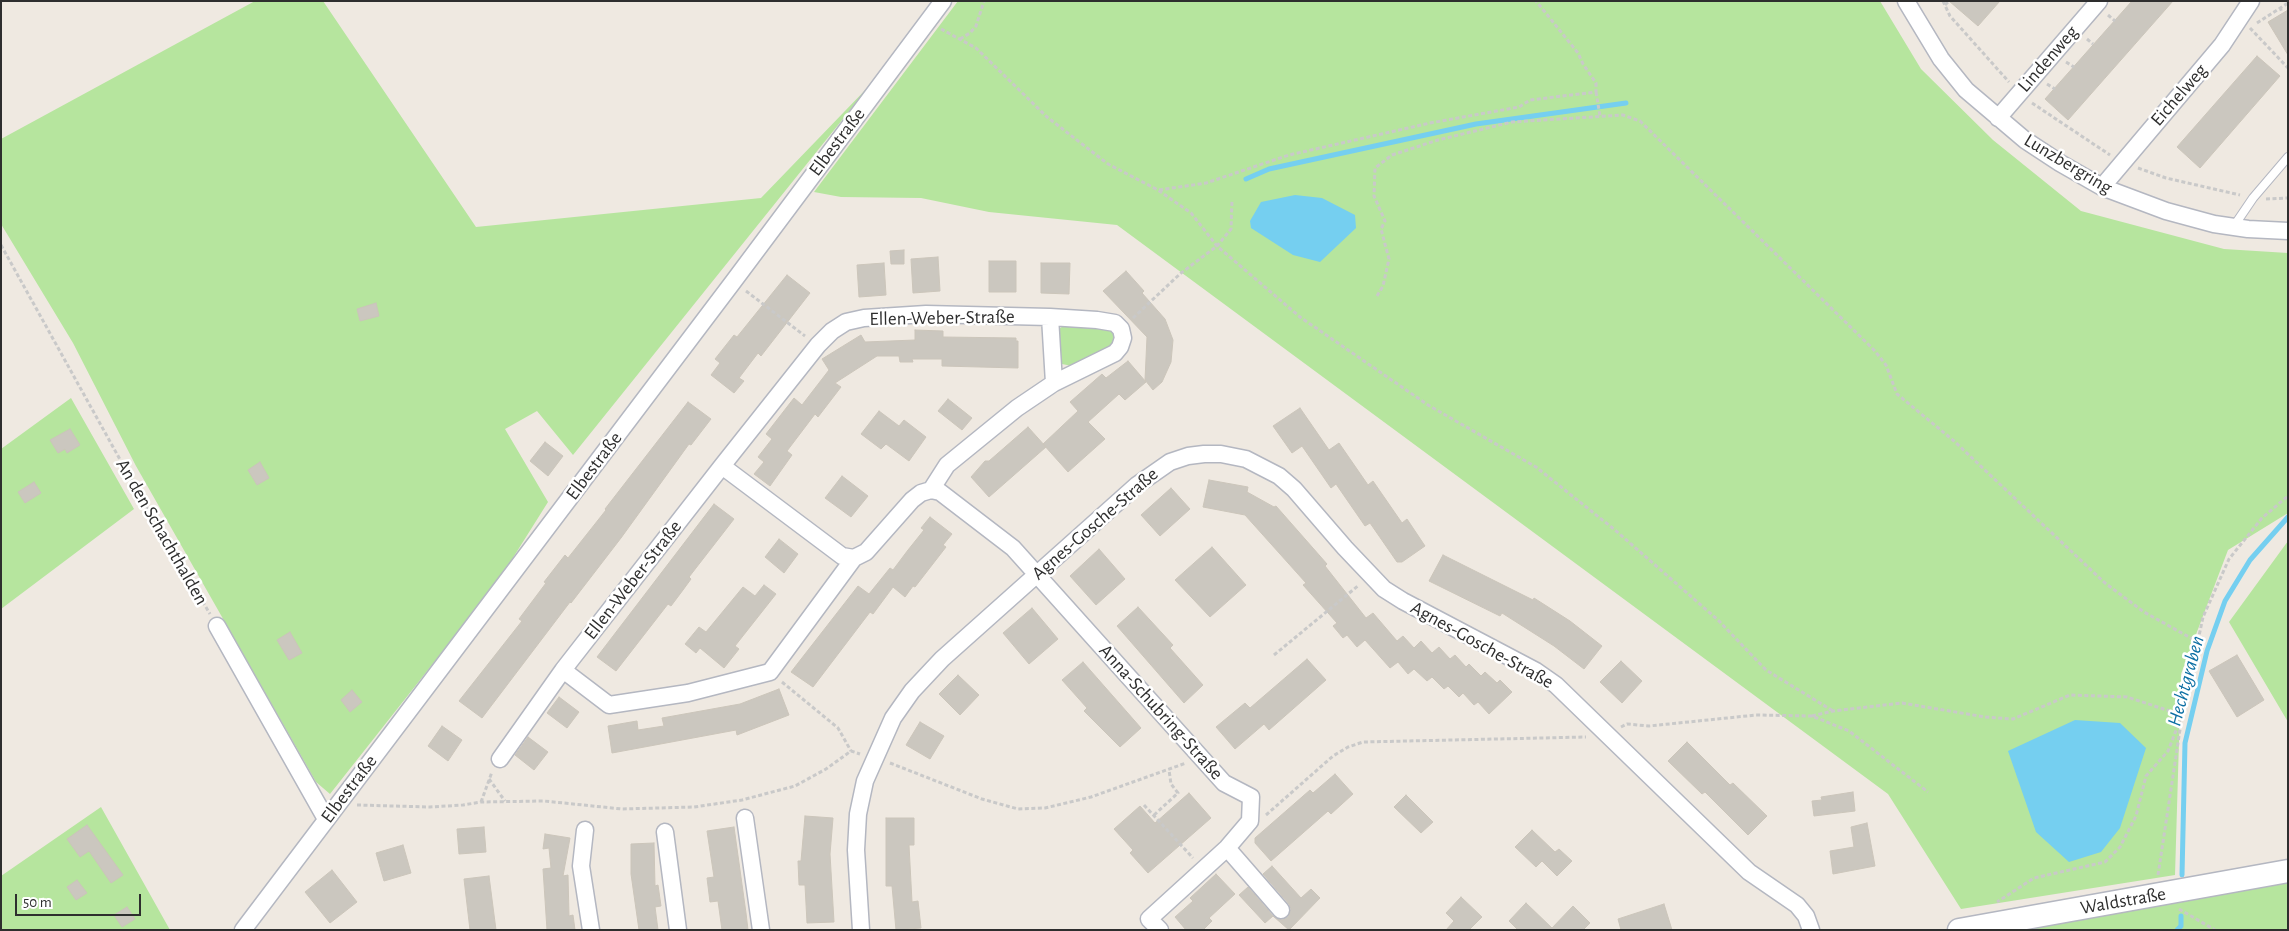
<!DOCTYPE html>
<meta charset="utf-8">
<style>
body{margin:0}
#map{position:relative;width:2289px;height:931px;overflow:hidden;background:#efe9e1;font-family:"Alegreya Sans",sans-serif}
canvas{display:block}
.frame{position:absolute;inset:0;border:2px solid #2e2e2e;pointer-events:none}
.scale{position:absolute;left:15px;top:894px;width:126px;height:22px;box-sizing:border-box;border:2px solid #2e2e2e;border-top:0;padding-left:6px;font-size:15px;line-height:18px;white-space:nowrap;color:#2e2e2e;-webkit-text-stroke:4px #fff;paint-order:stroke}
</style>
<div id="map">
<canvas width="2289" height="931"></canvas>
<div class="frame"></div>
<div class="scale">50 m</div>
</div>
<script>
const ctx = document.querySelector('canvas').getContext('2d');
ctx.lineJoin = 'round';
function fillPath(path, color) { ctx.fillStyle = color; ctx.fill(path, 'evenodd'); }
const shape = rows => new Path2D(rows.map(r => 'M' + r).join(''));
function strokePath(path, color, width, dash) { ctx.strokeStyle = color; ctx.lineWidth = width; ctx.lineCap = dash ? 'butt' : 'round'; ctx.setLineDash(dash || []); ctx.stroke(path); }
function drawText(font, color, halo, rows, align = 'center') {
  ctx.font = font + ' "Alegreya Sans",sans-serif'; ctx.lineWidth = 5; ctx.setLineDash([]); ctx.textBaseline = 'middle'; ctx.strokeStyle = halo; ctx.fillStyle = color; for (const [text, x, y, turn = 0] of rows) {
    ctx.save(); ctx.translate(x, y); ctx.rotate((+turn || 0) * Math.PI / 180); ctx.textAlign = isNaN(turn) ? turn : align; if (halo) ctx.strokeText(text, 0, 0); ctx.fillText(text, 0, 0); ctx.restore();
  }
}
const green = shape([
 [255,1,323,1,476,227,761,198,871,84,573,455,537,411,505,429,548,502,499,580,330,794,316,782,136,466,73,343,1,224,1,139],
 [958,1,1880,1,1921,69,1993,140,2081,211,2224,249,2288,253,2288,513,2228,550,2181,674,2175,875,1961,909,1888,794,1117,225,989,212,921,198,841,197,814,192],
 [1067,323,1104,328,1113,332,1115,338,1112,346,1072,366,1062,364,1057,353,1056,336,1059,329],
 [71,398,134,509,1,609,1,449],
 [2288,541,2288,722,2229,622],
 [101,807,170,930,1,930,1,876],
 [2288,880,2288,930,2025,930]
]);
const water = shape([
 [1295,195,1322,198,1355,215,1356,228,1320,262,1293,255,1251,228,1250,221,1261,202],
 [2075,720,2120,723,2146,748,2120,828,2101,852,2069,862,2036,832,2008,751]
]);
const stream = shape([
 [1246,179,1269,169,1476,124,1626,103],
 [2182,875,2185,743,2207,651,2225,601,2250,560,2288,517],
 [2177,930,2181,926,2181,916]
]);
const building = shape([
 [1949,1,2000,1,1978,26,1949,1],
 [2132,1,2173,1,2068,120,2045,99,2132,1],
 [2288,10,2288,55,2268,22,2288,10],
 [2257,56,2280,76,2200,168,2177,147,2257,56],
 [904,250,904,264,891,264,890,251,904,250],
 [938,257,940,291,913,293,911,259,938,257],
 [989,261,1016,261,1016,292,989,292,989,261],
 [884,263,886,295,859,297,857,265,884,263],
 [1041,263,1070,263,1069,294,1041,293,1041,263],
 [1126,271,1144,291,1142,293,1165,319,1173,340,1171,362,1162,382,1153,390,1145,380,1147,337,1103,291,1126,271],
 [787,275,810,293,761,356,758,353,739,378,744,381,734,393,711,375,720,363,715,359,734,335,737,337,787,275],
 [376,303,379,316,360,321,357,309,376,303],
 [915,330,943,331,943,337,1016,338,1016,341,1018,341,1018,368,942,366,942,359,912,359,913,362,900,362,899,356,877,356,835,383,841,387,818,417,815,414,787,451,792,455,770,486,754,474,764,462,758,457,772,439,766,434,794,398,802,405,829,370,822,359,861,335,865,342,915,340,915,330],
 [1128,361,1146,382,1125,400,1119,394,1088,422,1105,439,1068,472,1043,444,1078,411,1070,402,1102,374,1106,378,1128,361],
 [948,399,972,418,962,430,938,411,948,399],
 [688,402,711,419,691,445,689,444,621,538,571,603,570,602,482,718,459,701,522,621,519,619,546,583,544,582,565,555,568,558,606,510,605,509,688,402],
 [1300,408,1329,450,1339,443,1368,485,1373,481,1402,523,1407,519,1425,546,1402,562,1397,562,1370,523,1365,526,1336,484,1331,488,1302,446,1292,453,1273,426,1300,408],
 [879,411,899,426,904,420,926,437,909,461,886,444,881,449,861,434,879,411],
 [1028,427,1046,447,989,497,971,477,985,461,989,461,1028,427],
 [70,429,80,445,67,453,65,449,58,453,50,440,70,429],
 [545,442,563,456,548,476,530,461,545,442],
 [260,462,269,478,257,485,248,470,260,462],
 [842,476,868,496,851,517,825,498,842,476],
 [1209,480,1248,487,1247,492,1274,507,1276,506,1327,564,1325,566,1366,618,1373,613,1397,641,1403,636,1414,648,1421,641,1432,653,1439,647,1450,659,1455,655,1466,667,1469,664,1481,676,1485,672,1497,683,1500,680,1512,692,1489,714,1478,702,1474,705,1463,693,1459,697,1448,686,1444,689,1432,677,1427,681,1414,669,1408,674,1398,662,1390,668,1365,640,1357,647,1347,635,1343,638,1333,626,1337,623,1303,585,1306,583,1245,515,1203,507,1209,480],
 [34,482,41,493,25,503,18,492,34,482],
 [1171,488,1190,509,1160,536,1141,515,1171,488],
 [714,504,734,519,689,577,691,579,683,590,671,606,668,604,616,671,597,657,714,504],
 [930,517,952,534,943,545,946,547,915,587,913,586,905,597,893,587,873,614,870,612,813,687,791,672,858,586,869,594,890,568,893,570,908,550,924,530,921,528,930,517],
 [779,539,798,554,784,573,765,557,779,539],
 [1212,547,1246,585,1210,617,1175,580,1212,547],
 [1099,549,1125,579,1096,605,1070,576,1099,549],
 [1443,555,1533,600,1534,598,1570,621,1602,646,1584,669,1554,646,1502,613,1500,616,1429,581,1443,555],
 [764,585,776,594,735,646,739,649,724,668,700,648,696,653,685,644,699,627,706,632,743,587,755,596,764,585],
 [1138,607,1173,645,1170,648,1203,685,1184,703,1117,626,1138,607],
 [1032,608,1058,639,1029,664,1003,633,1032,608],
 [290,632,302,653,289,660,277,640,290,632],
 [2237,655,2264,700,2237,717,2209,671,2237,655],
 [1307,659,1326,680,1269,730,1264,724,1235,749,1216,727,1245,703,1250,708,1307,659],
 [1621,661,1642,681,1622,703,1600,682,1621,661],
 [1083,662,1141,728,1120,747,1084,711,1087,708,1062,680,1083,662],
 [958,675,979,695,960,715,939,694,958,675],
 [779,689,789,715,737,735,736,730,612,753,608,726,637,721,638,730,664,726,662,718,740,704,779,689],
 [352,690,362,702,350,712,341,700,352,690],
 [559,697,579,712,567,728,547,713,559,697],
 [920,722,944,736,930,759,906,745,920,722],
 [442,726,462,740,448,761,428,746,442,726],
 [528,737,548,752,534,770,515,755,528,737],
 [1687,742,1730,785,1733,783,1767,816,1748,835,1705,792,1702,794,1668,761,1687,742],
 [1335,774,1353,794,1331,814,1328,811,1271,861,1255,843,1255,838,1310,790,1313,793,1335,774],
 [1853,792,1855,811,1814,816,1812,801,1822,800,1821,797,1853,792],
 [1189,793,1211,818,1148,873,1130,853,1133,850,1114,829,1140,806,1155,823,1189,793],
 [1406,795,1433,822,1421,833,1394,807,1406,795],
 [805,816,833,818,830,854,834,922,807,923,805,885,799,885,798,861,801,861,805,816],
 [886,818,914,818,914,845,909,845,912,902,918,901,921,928,896,930,892,886,886,886,886,818],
 [1867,823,1875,866,1833,874,1830,851,1854,847,1851,827,1867,823],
 [87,825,123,875,111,883,89,851,80,857,67,839,87,825],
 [484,827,486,852,459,854,457,829,484,827],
 [734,827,746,913,748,930,722,930,718,901,710,902,707,878,714,877,707,831,734,827],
 [1532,830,1555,852,1559,849,1572,861,1557,876,1542,861,1536,867,1515,847,1532,830],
 [545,834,570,838,563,876,568,875,569,916,573,915,575,930,547,930,543,869,551,868,549,848,543,849,545,834],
 [654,843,655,886,658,885,661,906,655,907,658,930,639,930,631,874,631,844,654,843],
 [403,845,411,873,384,881,376,853,403,845],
 [1272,866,1301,898,1311,889,1320,898,1289,930,1273,916,1265,923,1239,895,1248,887,1274,917,1282,920,1288,917,1291,909,1289,904,1263,874,1272,866],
 [332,870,357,902,330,923,305,892,332,870],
 [1216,874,1235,894,1209,918,1212,921,1203,930,1186,930,1175,917,1193,901,1190,898,1216,874],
 [489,876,496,930,470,930,464,879,489,876],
 [77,880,87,893,76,900,67,887,77,880],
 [1461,897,1482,917,1469,930,1446,930,1454,921,1446,913,1461,897],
 [1526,903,1552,928,1573,906,1590,923,1583,930,1518,930,1509,921,1526,903],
 [1664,904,1672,930,1621,930,1618,919,1664,904],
 [127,907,135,919,122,927,114,915,127,907]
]);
const path = shape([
 [1943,1,1950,16,2009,82],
 [1945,5,1949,1],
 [2280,7,2282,13],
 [2108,15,2115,21],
 [2257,23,2288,3],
 [2250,28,2288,68],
 [941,29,976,48,1047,117,1108,164,1158,190,1191,213,1217,246,1300,317,1428,405,1536,467,1615,530,1718,620,1766,670,1833,711],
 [960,39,970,33,976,26,984,1],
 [2087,39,2093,44],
 [2066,62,2074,67],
 [2047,84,2055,89],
 [1596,92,1600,116],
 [2032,103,2110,155],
 [2138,168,2166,178,2240,195],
 [1159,190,1206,183,1289,155,1430,123,1519,107,1530,100,1596,92,1596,83,1583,64,1578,53,1536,1],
 [2266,199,2288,198],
 [1,245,143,501,210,614],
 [746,291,805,336],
 [1377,296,1383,286,1389,259,1381,229,1385,221,1374,196,1375,168,1392,155,1438,140,1512,122,1623,115,1640,121,1874,350,1886,365,1897,394,1954,441,2105,583,2144,612,2198,642],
 [1133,318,1181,273,1217,246,1231,229,1232,200],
 [1274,655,1359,585],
 [782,682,838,728,851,751],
 [1812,716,1833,711,1902,703,1985,717,2013,719,2070,695,2127,697,2182,715,2168,751,2146,776,2136,816,2120,847,2105,862,2034,878,1997,902],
 [2182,717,2203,617,2229,559,2262,518,2288,496],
 [1621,727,1627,724,1649,726,1756,715,1812,716,1849,731,1928,792],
 [890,763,982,799,1018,809,1045,808,1091,797,1186,763],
 [489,779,505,801],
 [481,802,492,772],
 [357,805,430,807,463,805,481,802,544,801,622,809,694,807,742,800,795,786,826,769,851,751,860,754],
 [1144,805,1193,858],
 [1154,815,1178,793,1171,784,1169,770],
 [1266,815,1333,756,1348,747,1363,742,1586,737],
 [2158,875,2181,723],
 [2179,909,2215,930]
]);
const service = shape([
 [2234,226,2253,198,2288,157]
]);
const minor = shape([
 [1906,1,1941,59,1966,90,2025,140,2060,163,2102,187,2166,211,2214,224,2248,229,2288,231],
 [1998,118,2099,1],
 [2102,187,2222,45,2251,1],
 [1050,317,1054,383],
 [722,466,842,556,854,558],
 [931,490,947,465,1017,408,1054,383,1115,353,1120,347,1123,338,1121,329,1115,323,1097,320,1050,317,926,314,864,318,846,322,832,331,818,345,722,466,563,670,609,705,688,693,770,672,854,558,866,552,912,500,921,493,931,490,940,492,1013,548,1224,783,1251,797,1250,821,1227,848,1149,919,1160,930],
 [217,626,326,819],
 [500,759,563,670],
 [745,818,761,930],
 [585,830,581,866,591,930],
 [665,832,678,930],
 [1227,848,1281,910],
 [243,930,733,282,943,1],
 [861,930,856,850,858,814,865,781,893,718,912,691,942,659,1137,485,1170,462,1188,456,1204,454,1221,454,1246,459,1279,476,1294,489,1345,548,1384,589,1403,601,1536,671,1556,685,1749,872,1797,905,1806,916,1811,930]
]);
const secondary = shape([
 [1959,930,2288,871]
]);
const streetNames = [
 ["Lindenweg",2048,59,-49],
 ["Eichelweg",2179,95,-49],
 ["Elbestraße",837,142,-53],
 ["Lunzbergring",2068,164,31],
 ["Ellen-Weber-Straße",942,318,-1],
 ["Elbestraße",594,466,-53],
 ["Agnes-Gosche-Straße",1095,524,-41],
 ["An den Schachthalden",162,532,60],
 ["Ellen-Weber-Straße",633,580,-52],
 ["Agnes-Gosche-Straße",1482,645,29],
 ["Anna-Schubring-Straße",1161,712,48],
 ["Elbestraße",349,789,-53],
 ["Waldstraße",2123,901,-10]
];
const waterNames = [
 ["Hechtgraben",2186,681,-75]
];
fillPath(green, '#b6e59e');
fillPath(water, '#75cff0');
strokePath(stream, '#75cff0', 5);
fillPath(building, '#cbc7bf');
strokePath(building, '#cbc5ba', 1);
strokePath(service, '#b4b7c1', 10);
strokePath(minor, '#b4b7c1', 19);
strokePath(secondary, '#b4b7c1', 25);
strokePath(path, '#c9c9c9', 3, [4, 2.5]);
strokePath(service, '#fff', 8);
strokePath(minor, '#fff', 16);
strokePath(secondary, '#fff', 22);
drawText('19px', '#2e2e2e', '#fff', streetNames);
drawText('italic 20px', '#0d6fa3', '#fff', waterNames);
</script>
